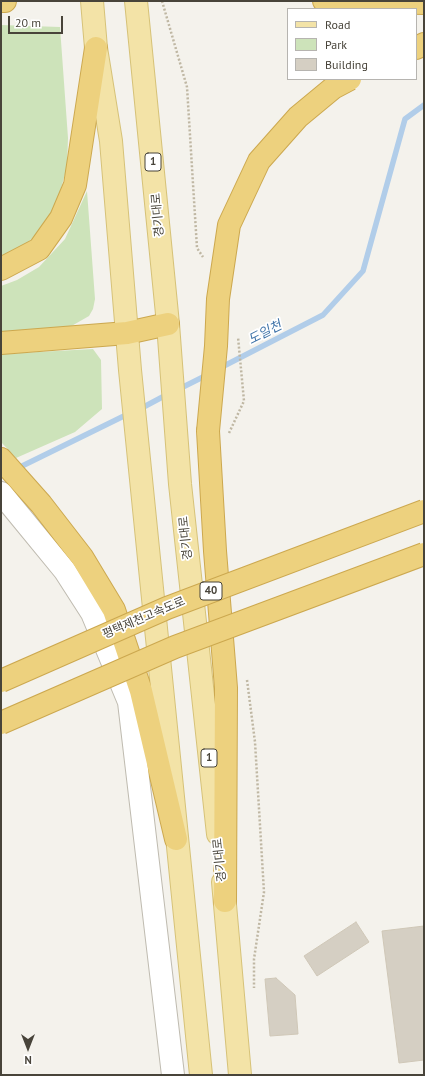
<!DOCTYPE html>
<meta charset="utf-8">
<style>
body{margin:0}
#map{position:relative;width:425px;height:1076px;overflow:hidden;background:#f4f2ec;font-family:"PT Sans",sans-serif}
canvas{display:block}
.frame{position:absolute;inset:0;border:2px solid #48443a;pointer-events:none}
.legend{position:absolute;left:287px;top:8px;width:130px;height:72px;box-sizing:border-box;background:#fff;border:1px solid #b6b4b0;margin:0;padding:5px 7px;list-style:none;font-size:12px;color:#48443a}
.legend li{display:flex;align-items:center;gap:8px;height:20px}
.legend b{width:20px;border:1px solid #b6b4b0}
.north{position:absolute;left:8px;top:1028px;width:40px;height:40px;-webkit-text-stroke:3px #fff;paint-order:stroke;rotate:180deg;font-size:11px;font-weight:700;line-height:16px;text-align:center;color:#48443a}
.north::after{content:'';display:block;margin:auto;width:14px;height:18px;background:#48443a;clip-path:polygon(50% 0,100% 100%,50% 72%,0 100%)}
.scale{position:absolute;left:8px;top:16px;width:55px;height:18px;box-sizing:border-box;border:2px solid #48443a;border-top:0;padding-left:5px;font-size:12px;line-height:14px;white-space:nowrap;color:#48443a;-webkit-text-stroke:3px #fff;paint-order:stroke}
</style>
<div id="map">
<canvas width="425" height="1076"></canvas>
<div class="frame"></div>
<ul class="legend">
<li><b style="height:5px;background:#f3e3a7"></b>Road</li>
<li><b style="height:11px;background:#cde3ba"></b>Park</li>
<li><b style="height:11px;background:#d5cfc3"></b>Building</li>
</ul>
<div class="north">N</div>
<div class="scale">20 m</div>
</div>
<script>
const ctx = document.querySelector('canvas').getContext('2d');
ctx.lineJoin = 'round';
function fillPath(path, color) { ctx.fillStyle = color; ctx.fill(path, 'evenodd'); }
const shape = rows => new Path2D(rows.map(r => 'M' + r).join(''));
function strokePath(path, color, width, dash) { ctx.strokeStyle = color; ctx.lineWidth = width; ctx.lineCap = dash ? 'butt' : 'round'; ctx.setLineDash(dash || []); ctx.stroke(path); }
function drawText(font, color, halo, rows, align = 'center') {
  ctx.font = font + ' "PT Sans","Noto Sans KR",sans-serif'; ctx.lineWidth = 3.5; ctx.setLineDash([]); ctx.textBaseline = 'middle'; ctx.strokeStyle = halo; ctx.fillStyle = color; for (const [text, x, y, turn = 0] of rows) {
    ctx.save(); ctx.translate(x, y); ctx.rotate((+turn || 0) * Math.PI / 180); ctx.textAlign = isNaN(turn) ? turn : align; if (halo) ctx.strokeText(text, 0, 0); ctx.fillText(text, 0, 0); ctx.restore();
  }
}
const green = shape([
 [1,25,60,27,68,138,67,167,58,199,44,227,22,248,1,259],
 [87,191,95,299,93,309,89,316,68,328,1,332,1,286,17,280,39,267,65,239],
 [93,349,101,360,102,409,75,432,16,458,1,442,1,354]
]);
const stream = shape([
 [220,368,323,315,363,271,405,119,424,105],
 [177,390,209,374],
 [138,410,168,394],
 [16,469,130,413]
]);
const building = shape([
 [356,922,369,942,317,976,304,956,356,922],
 [424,926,424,1060,399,1063,382,931,424,926],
 [276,978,295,995,298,1034,270,1036,265,979,276,978]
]);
const path = shape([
 [162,1,187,87,197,248,203,257],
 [229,433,244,401,238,337],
 [247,680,255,742,264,892,254,959,254,988]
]);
const minor = shape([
 [1,493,65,571,92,613,129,702,173,1075]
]);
const major = shape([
 [92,1,96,48,111,141,130,370,201,1075],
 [136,1,168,324,180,484,218,834],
 [223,882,240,1075]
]);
const highway = shape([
 [1,1,5,1],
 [324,1,424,3],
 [416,48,424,44],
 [1,269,39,249,61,218,75,185,96,48],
 [1,343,127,333,168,324],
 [208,431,215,551,226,688,225,901],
 [1,459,41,504,82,557,114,610,141,691,176,839]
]);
const highwayBridge = shape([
 [208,431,216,346,218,299,229,225,259,161,298,117,333,88,350,79],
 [1,681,167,608,424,511],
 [1,723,175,647,424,554]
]);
const shields = [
 [153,162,16],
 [211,591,22],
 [209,758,16]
];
const shieldNames = [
 ["1",153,162],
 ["40",211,591],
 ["1",209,758]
];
const streetNames = [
 ["경기대로",158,215,-95],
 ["경기대로",186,538,-96],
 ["평택제천고속도로",144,618,-23],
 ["경기대로",220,860,-96]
];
const waterNames = [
 ["도일천",265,333,-27]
];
fillPath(green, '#cde3ba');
strokePath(stream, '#b1cde9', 5.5);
fillPath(building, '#d5cfc3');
strokePath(building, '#cfc7b7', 1);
strokePath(minor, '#bfbbb0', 24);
strokePath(major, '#d6c278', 24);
strokePath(highway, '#cca84f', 24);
strokePath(path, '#bfb7a3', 2.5, [2, 2]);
strokePath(minor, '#fff', 22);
strokePath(major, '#f3e3a7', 22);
strokePath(highway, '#edd17e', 22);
strokePath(highwayBridge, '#cca84f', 24, []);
strokePath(highwayBridge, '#edd17e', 22);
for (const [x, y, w] of shields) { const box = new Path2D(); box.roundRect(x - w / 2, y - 9, w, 18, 3); ctx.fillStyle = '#fff'; ctx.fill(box); strokePath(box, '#48443a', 1); }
drawText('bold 11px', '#48443a', null, shieldNames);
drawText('12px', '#48443a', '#fff', streetNames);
drawText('italic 13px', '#3f73a8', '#fff', waterNames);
</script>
